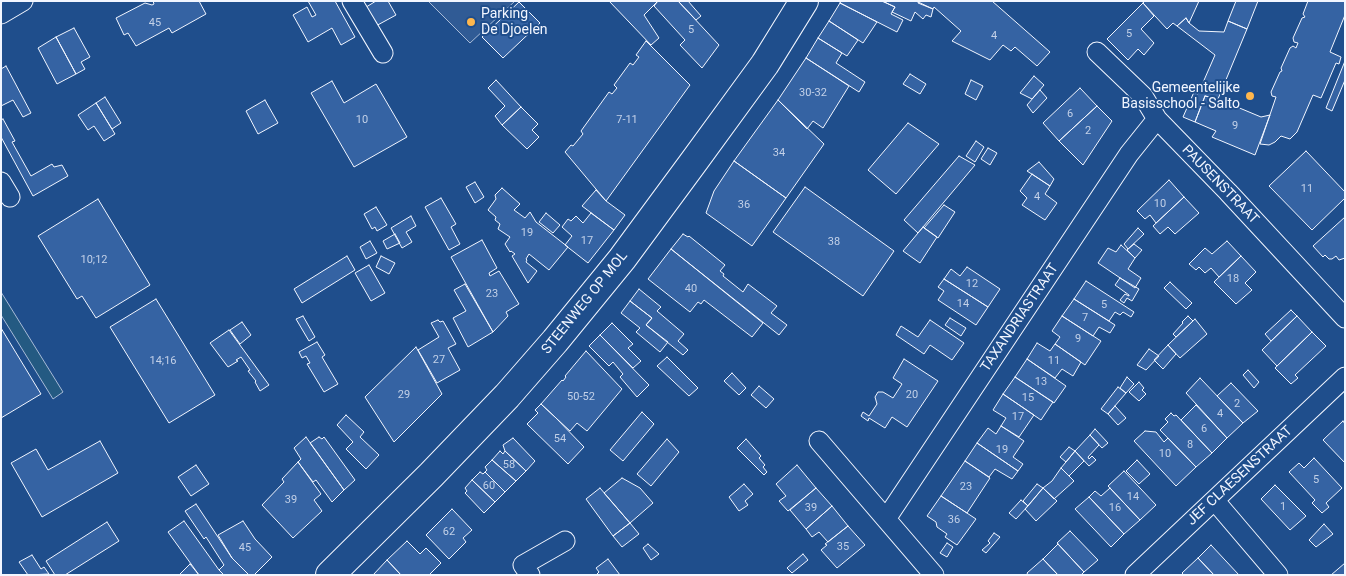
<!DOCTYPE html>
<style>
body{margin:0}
#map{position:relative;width:1346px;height:576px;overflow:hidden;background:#1f4e8c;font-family:Roboto,sans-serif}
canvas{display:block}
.frame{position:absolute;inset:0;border:2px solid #f2f6ff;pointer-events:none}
</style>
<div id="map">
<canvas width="1346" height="576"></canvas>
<div class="frame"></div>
</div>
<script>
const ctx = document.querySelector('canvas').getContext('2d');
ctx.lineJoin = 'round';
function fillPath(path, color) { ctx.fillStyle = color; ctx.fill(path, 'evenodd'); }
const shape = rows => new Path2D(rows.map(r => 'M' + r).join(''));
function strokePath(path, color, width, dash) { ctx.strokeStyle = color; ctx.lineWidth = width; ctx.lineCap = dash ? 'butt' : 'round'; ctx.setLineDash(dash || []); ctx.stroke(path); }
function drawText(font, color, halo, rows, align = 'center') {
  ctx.font = font + ' Roboto,sans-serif'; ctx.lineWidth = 4; ctx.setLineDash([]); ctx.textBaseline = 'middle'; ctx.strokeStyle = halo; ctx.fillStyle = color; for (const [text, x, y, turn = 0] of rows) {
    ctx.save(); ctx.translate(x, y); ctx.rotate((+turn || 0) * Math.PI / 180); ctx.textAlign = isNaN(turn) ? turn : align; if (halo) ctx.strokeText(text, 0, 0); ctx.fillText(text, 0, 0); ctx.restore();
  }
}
const green = shape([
 [1,292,63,392,53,399,1,315,1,292]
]);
const parking = shape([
 [428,1,515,1,470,43,428,1]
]);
const building = shape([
 [153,1,199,1,206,14,172,33,169,28,136,46,128,33,124,35,116,18,145,3,152,5,154,4,153,1],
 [308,1,335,1,355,37,341,45,332,28,308,42,293,15,307,7,312,17,316,15,308,1],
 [376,1,388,1,396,15,374,27,363,9,376,1],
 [609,1,658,1,644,15,659,38,651,45,609,1],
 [658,1,678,1,719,45,702,68,680,45,685,40,654,6,658,1],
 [678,1,688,1,701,16,696,20,678,1],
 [841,1,882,1,895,7,891,14,903,20,897,32,840,3,841,1],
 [882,1,916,1,933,9,931,17,926,15,923,19,915,12,911,21,892,12,895,7,882,1],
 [919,1,992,1,1050,52,1037,66,1015,47,1011,51,1003,45,990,60,952,41,961,31,934,7,933,9,918,3,919,1],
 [1145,1,1199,1,1189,23,1186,18,1177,26,1173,23,1167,29,1143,3,1145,1],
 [1236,1,1258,1,1247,29,1228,21,1236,1],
 [1308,1,1345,1,1345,15,1330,52,1341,57,1339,64,1336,63,1321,98,1313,95,1297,132,1290,139,1281,136,1275,142,1269,145,1260,144,1276,97,1272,96,1271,92,1280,72,1282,71,1281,68,1290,48,1293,46,1296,48,1298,43,1294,42,1293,38,1302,18,1305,17,1303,14,1308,1],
 [519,2,540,23,503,58,482,37,519,2],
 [840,3,877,22,863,43,829,21,840,3],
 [1143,3,1154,16,1141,29,1154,43,1144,55,1138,49,1128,60,1107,39,1143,3],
 [1186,18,1189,23,1199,31,1224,32,1228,21,1247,29,1218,99,1205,96,1195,122,1183,117,1194,92,1198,94,1215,55,1177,26,1186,18],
 [829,21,858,40,847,56,818,38,829,21],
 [74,28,90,57,81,62,85,69,76,74,56,37,74,28],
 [56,37,76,74,57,84,38,48,56,37],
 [818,38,842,53,836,63,865,82,859,92,806,58,818,38],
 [646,41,690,85,606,201,565,152,571,145,573,146,583,134,581,131,609,92,612,94,617,88,614,85,630,63,633,65,639,57,636,55,646,41],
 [806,58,849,86,823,128,813,121,807,129,778,100,806,58],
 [1345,61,1345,80,1332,111,1326,108,1345,61],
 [6,66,31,113,23,117,13,100,1,106,1,69,6,66],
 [910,74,926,84,920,94,903,84,910,74],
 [1034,76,1044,85,1032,99,1020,93,1034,76],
 [496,80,521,107,502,125,495,116,505,106,488,88,496,80],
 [971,80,983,86,976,100,965,94,971,80],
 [332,81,344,103,376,84,407,137,354,167,311,93,332,81],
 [1080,88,1097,106,1059,141,1043,123,1080,88],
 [1040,90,1047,98,1033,113,1027,105,1040,90],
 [1205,96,1218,99,1261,117,1270,115,1255,155,1212,137,1216,131,1195,122,1205,96],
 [105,97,121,123,112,129,96,103,105,97],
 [265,100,278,123,258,134,246,111,265,100],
 [778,100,824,144,786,198,734,161,778,100],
 [96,103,115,134,104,141,94,126,88,130,78,115,96,103],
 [1097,106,1112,121,1083,165,1059,141,1097,106],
 [521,107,538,124,532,130,539,137,527,149,502,125,521,107],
 [3,119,15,141,12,142,31,176,52,164,54,167,62,165,68,176,33,196,1,137,1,120,3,119],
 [908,123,939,144,896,194,868,170,908,123],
 [976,141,984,147,975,162,966,156,976,141],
 [988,148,997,153,990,165,981,159,988,148],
 [1306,151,1345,192,1345,198,1312,230,1269,186,1306,151],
 [959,156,975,165,918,233,904,220,959,156],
 [734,161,786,198,752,246,706,213,714,191,734,161],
 [1039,162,1054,179,1050,186,1027,171,1039,162],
 [1032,174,1050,186,1045,194,1057,203,1045,220,1022,205,1027,198,1020,191,1032,174],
 [1169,180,1184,197,1156,223,1150,215,1145,219,1137,211,1169,180],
 [475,182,484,197,475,203,466,187,475,182],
 [805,187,894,251,863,296,773,232,805,187],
 [502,188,520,204,514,210,525,218,530,212,536,222,568,247,549,270,529,254,526,259,527,260,526,262,537,271,528,283,512,256,515,254,511,251,510,252,505,244,510,237,498,229,500,224,495,220,496,217,488,210,496,199,495,195,502,188],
 [596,190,606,201,625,215,614,230,582,206,596,190],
 [1184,197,1199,213,1175,234,1168,227,1160,234,1153,226,1184,197],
 [441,198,456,224,451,227,460,244,449,250,425,207,441,198],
 [98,199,150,285,96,318,82,296,77,299,38,236,98,199],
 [944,205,955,212,938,238,924,228,944,205],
 [376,207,387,225,377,231,375,227,372,229,364,214,376,207],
 [546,213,560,225,553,233,539,222,546,213],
 [591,213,614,230,588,263,565,245,572,236,562,227,568,219,571,221,576,216,583,223,591,213],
 [411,216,416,226,406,232,412,242,402,248,391,228,411,216],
 [1345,217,1345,258,1339,260,1336,256,1332,259,1329,259,1325,255,1323,257,1313,246,1345,217],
 [923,227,937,237,920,263,903,251,923,227],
 [1138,228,1144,234,1128,249,1124,244,1138,228],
 [395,234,400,243,387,249,383,241,395,234],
 [683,234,688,237,689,236,725,265,720,271,724,274,723,276,743,292,748,284,777,306,771,313,787,325,779,335,671,249,683,234],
 [482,240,497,268,489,273,490,276,499,271,519,304,506,312,508,316,493,332,451,257,482,240],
 [370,241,377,253,366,259,360,247,370,241],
 [1227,241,1241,256,1219,277,1211,268,1205,273,1199,267,1196,270,1189,264,1205,248,1212,254,1227,241],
 [1134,244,1142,250,1135,258,1127,250,1134,244],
 [1121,245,1135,258,1128,269,1141,278,1135,288,1098,263,1108,248,1116,252,1121,245],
 [671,249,763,323,752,337,704,300,701,304,698,302,690,312,648,279,671,249],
 [347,256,355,270,302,303,294,289,347,256],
 [381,256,395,263,389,274,376,267,381,256],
 [1241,256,1256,272,1245,283,1252,290,1236,304,1214,282,1241,256],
 [369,265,385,293,371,301,355,273,369,265],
 [967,267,1000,289,988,307,944,279,951,269,960,276,967,267],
 [1120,278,1139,289,1132,301,1127,298,1124,303,1120,300,1125,294,1129,296,1129,295,1115,285,1120,278],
 [944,279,988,307,976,325,938,300,944,291,938,287,944,279],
 [1086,281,1134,312,1131,317,1123,312,1120,315,1115,312,1109,321,1074,299,1086,281],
 [1170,282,1192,303,1186,309,1164,288,1170,282],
 [465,284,493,332,468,347,453,318,466,311,454,290,465,284],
 [639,289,661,307,657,311,684,334,678,341,688,350,683,355,646,325,652,318,630,301,639,289],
 [156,299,215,395,169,423,110,327,156,299],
 [1074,299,1115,325,1110,333,1099,327,1093,336,1062,316,1074,299],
 [630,301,652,318,646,325,668,342,660,352,636,332,640,328,621,313,630,301],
 [1291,310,1297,316,1271,341,1265,334,1291,310],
 [303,316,315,337,309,341,296,319,303,316],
 [1062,316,1101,341,1085,365,1055,344,1060,337,1052,331,1062,316],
 [1188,316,1193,321,1176,337,1173,334,1183,323,1182,322,1188,316],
 [1297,316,1312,332,1277,366,1262,350,1297,316],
 [950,318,966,328,961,336,945,325,950,318],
 [1195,319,1207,334,1180,358,1168,345,1195,319],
 [438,320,440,322,443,321,456,344,448,348,460,370,437,383,418,350,439,337,431,323,438,320],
 [930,320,964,343,952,360,930,345,924,354,896,335,901,326,918,337,930,320],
 [242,322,251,335,240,344,230,330,242,322],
 [612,323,633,344,628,348,641,361,633,368,600,335,612,323],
 [1,328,41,394,1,418,1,328],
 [229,330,269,385,260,391,255,382,256,381,248,371,250,370,241,357,236,360,238,361,228,367,210,343,229,330],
 [1312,332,1326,346,1295,375,1298,378,1291,384,1275,368,1312,332],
 [600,335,649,385,637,397,620,377,623,374,613,362,609,366,589,346,600,335],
 [317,342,325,355,322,357,338,384,324,392,307,364,310,363,306,356,302,358,299,352,317,342],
 [1037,343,1050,351,1055,344,1081,362,1073,376,1062,369,1055,378,1027,359,1037,343],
 [1168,345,1176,354,1163,369,1154,360,1168,345],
 [416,347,442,394,394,442,365,397,416,347],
 [1149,349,1159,356,1146,370,1137,365,1149,349],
 [586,351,622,389,587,431,577,423,570,431,541,404,562,380,563,381,566,377,565,376,586,351],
 [667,357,698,388,689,396,657,366,667,357],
 [904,359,938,381,907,427,892,417,885,428,869,418,868,421,861,416,863,412,869,416,877,404,875,397,878,392,883,392,893,398,902,384,893,378,904,359],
 [1027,359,1066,386,1054,403,1015,377,1027,359],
 [1248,370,1259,382,1254,388,1243,375,1248,370],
 [732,373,746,388,739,395,724,381,732,373],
 [1015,377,1053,402,1041,420,1003,394,1015,377],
 [1127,377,1134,384,1126,393,1120,388,1127,377],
 [1200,378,1243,423,1227,438,1186,393,1200,378],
 [1139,382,1144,388,1142,390,1146,394,1139,401,1129,392,1139,382],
 [1231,383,1258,411,1243,423,1217,396,1231,383],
 [759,386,774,399,766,408,751,395,759,386],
 [1118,387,1126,393,1108,414,1101,409,1118,387],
 [1003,394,1034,415,1019,437,1001,426,1006,418,993,410,1003,394],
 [541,404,556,418,584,447,568,464,527,424,538,413,535,410,541,404],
 [1196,405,1227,438,1212,453,1181,420,1196,405],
 [1115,406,1126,418,1118,425,1108,414,1115,406],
 [642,412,654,424,623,461,610,450,642,412],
 [1171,413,1174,416,1176,415,1212,453,1196,467,1160,430,1168,422,1165,419,1171,413],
 [346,415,364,432,360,437,379,455,366,469,346,449,353,442,337,425,346,415],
 [1343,421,1345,424,1345,463,1323,440,1343,421],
 [1001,426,1024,441,1013,457,1023,464,1018,471,977,443,988,428,996,434,1001,426],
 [1095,429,1108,443,1102,448,1090,435,1095,429],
 [1145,431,1156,432,1164,442,1168,438,1196,467,1176,486,1134,441,1145,431],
 [1090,435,1099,445,1088,457,1089,459,1092,456,1096,460,1089,466,1075,451,1090,435],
 [306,437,344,490,332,502,316,480,313,482,298,462,301,459,294,448,306,437],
 [319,437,322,439,324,437,355,480,344,490,310,443,319,437],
 [513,438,535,461,526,471,505,451,503,445,513,438],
 [667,439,679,452,651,486,637,474,667,439],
 [746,439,761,456,759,458,765,465,763,467,767,472,764,475,737,448,746,439],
 [100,441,118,473,42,517,11,463,36,449,48,470,100,441],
 [977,443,1018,471,1012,479,995,469,989,477,965,461,977,443],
 [1069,447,1075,451,1066,462,1060,457,1069,447],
 [500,451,503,454,505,451,526,471,516,481,492,460,500,451],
 [1075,451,1084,461,1069,476,1061,468,1075,451],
 [1314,458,1342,488,1326,503,1329,507,1322,513,1312,503,1315,500,1289,472,1299,463,1304,468,1314,458],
 [492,460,516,481,505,492,485,472,487,470,485,467,492,460],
 [1137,460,1150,474,1139,484,1126,471,1137,460],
 [965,461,990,478,967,513,941,496,965,461],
 [298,462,321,494,314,500,322,511,293,538,262,505,284,482,282,479,298,462],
 [196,465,209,484,191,496,178,477,196,465],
 [797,465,816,488,788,511,779,501,786,496,776,484,797,465],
 [1061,468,1074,481,1054,499,1043,488,1052,481,1061,468],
 [1124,471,1156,505,1140,520,1108,486,1124,471],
 [480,472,483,474,485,472,505,492,495,502,472,480,480,472],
 [622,478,640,488,653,503,630,523,604,493,622,478],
 [472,480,495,502,484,513,465,493,467,491,465,488,472,480],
 [744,484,753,494,745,501,748,505,739,511,729,497,744,484],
 [1037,484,1043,488,1028,506,1023,501,1037,484],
 [1275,485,1306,516,1290,530,1261,499,1275,485],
 [600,488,630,523,613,536,586,499,600,488],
 [816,488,832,506,806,529,790,510,816,488],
 [1043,488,1057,501,1036,521,1025,509,1043,488],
 [1110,488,1140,520,1124,534,1089,497,1095,491,1101,496,1110,488],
 [941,496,976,519,957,545,945,537,947,534,937,527,936,522,927,516,941,496],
 [1089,497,1124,534,1111,547,1075,509,1089,497],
 [1021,500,1028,506,1016,519,1009,513,1021,500],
 [196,504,232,558,249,575,224,575,219,570,224,565,206,537,204,539,185,511,196,504],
 [832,506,848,526,828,542,819,532,812,537,806,529,832,506],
 [452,509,472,530,463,538,466,542,449,559,426,535,452,509],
 [184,521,219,570,224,575,199,575,168,532,184,521],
 [243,521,255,539,272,557,254,575,249,575,232,558,218,535,243,521],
 [107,522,119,541,65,575,55,575,46,561,107,522],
 [630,523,639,534,622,547,613,536,630,523],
 [1324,524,1333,534,1316,547,1309,540,1324,524],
 [848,526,865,545,837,568,821,550,827,545,825,544,848,526],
 [1070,531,1098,560,1084,572,1057,543,1070,531],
 [994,533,1000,537,986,553,982,550,990,543,988,541,994,533],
 [407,541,420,554,426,548,441,563,429,575,401,575,387,560,407,541],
 [947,543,953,547,947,557,940,553,947,543],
 [648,544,659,554,651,560,643,548,648,544],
 [1058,544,1084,572,1081,575,1058,575,1043,559,1058,544],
 [1211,545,1239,575,1214,575,1198,558,1211,545],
 [803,554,808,560,792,573,787,568,803,554],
 [32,555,41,569,44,567,49,574,28,575,19,562,32,555],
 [1198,558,1214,575,1184,575,1182,573,1198,558],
 [608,559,620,575,596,575,599,572,596,568,608,559],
 [1043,559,1058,575,1028,575,1027,573,1043,559],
 [387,560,401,575,373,575,387,560],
 [1345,563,1345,575,1331,575,1345,563],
 [190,564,199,575,179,575,190,564]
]);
const street = shape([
 [352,1,383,53],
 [1,14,23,1],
 [1097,52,1143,96,1157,119,1228,192,1345,318],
 [1,182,10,197],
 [819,441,934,575],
 [1215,501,1278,575],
 [886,519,1129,154,1157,119],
 [530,575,523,565,565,541],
 [1135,575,1345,377]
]);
const primary = shape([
 [330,575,431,475,507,396,555,341,622,259,695,160,765,64,804,1]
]);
const markers = [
 [471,22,5,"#ffb74d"],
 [1250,96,5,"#ffb74d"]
];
const numberNames = [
 ["45",155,23],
 ["5",691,30],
 ["5",1129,34],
 ["4",994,36],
 ["30-32",813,93],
 ["6",1070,114],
 ["10",362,120],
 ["7-11",627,120],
 ["9",1235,126],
 ["2",1088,131],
 ["34",779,153],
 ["11",1307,189],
 ["4",1037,197],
 ["10",1160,204],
 ["36",744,205],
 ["19",527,233],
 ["17",587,241],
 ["38",834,242],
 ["10;12",94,260],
 ["18",1233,279],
 ["12",972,284],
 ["40",691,289],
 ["23",492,294],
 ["14",963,304],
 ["5",1104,305],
 ["7",1085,318],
 ["9",1078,339],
 ["27",439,360],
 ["14;16",163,361],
 ["11",1054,361],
 ["13",1041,382],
 ["29",404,395],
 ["20",912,395],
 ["50-52",581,397],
 ["15",1028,398],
 ["2",1237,404],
 ["4",1220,414],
 ["17",1018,417],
 ["6",1204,429],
 ["54",560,439],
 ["8",1190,445],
 ["19",1002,450],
 ["10",1165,454],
 ["58",509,465],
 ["5",1316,480],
 ["60",489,486],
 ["23",966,487],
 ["14",1133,497],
 ["39",291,500],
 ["1",1283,507],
 ["39",811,508],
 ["16",1115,508],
 ["36",954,520],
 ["62",449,532],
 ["35",843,547],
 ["45",245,548]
];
const poiNames = [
 ["Parking",481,14],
 ["De Djoelen",481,30],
 ["Gemeentelijke",1240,88,"right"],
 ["Basisschool - Salto",1240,104,"right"]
];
const streetNames = [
 ["PAUSENSTRAAT",1220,185,46],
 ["STEENWEG OP MOL",585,303,-51],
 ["TAXANDRIASTRAAT",1020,318,-56],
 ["JEF CLAESENSTRAAT",1240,476,-43]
];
fillPath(green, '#245a82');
strokePath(green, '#a8bbd7', 1);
fillPath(parking, '#305b95');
strokePath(parking, '#a8bbd7', 1);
fillPath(building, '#3563a3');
strokePath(building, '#f2f6ff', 1);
strokePath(street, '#f2f6ff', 21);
strokePath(primary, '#f2f6ff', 30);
strokePath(street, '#1f4e8c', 19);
strokePath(primary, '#1f4e8c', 28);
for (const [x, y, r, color] of markers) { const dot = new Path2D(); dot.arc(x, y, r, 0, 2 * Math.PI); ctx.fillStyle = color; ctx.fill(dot); strokePath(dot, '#1f4e8c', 2); }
drawText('11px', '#c3d1e8', null, numberNames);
drawText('14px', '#f2f6ff', '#1f4e8c', poiNames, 'left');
drawText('14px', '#f2f6ff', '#1f4e8c', streetNames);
</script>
